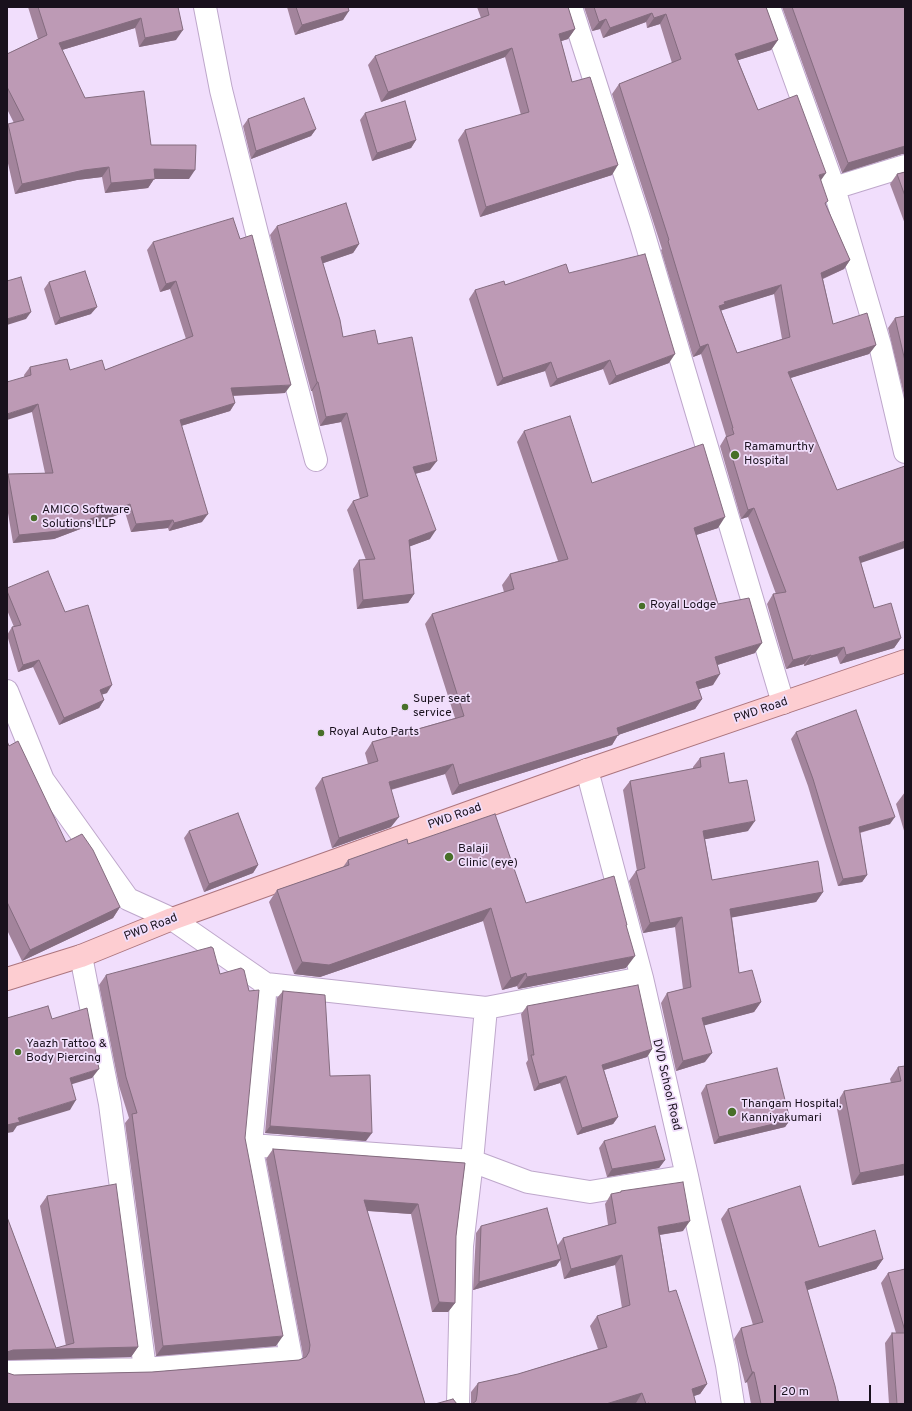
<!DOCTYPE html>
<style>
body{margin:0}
#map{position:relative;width:912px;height:1411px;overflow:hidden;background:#f1defc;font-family:Overpass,sans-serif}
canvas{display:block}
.frame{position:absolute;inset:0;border:8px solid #19111d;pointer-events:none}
.scale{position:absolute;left:774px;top:1385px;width:97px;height:18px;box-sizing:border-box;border:2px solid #19111d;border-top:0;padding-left:5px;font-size:12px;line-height:14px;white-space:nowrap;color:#19111d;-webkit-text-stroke:3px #f1defc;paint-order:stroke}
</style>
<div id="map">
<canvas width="912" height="1411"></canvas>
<div class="frame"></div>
<div class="scale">20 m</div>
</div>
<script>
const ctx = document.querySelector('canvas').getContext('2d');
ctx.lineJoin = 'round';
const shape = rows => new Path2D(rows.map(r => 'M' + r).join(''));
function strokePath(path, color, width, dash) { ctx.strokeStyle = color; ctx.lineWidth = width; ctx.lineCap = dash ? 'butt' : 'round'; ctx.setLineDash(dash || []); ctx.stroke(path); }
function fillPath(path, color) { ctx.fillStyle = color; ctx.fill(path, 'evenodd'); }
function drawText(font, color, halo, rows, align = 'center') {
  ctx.font = font + ' Overpass,sans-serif'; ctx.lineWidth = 3.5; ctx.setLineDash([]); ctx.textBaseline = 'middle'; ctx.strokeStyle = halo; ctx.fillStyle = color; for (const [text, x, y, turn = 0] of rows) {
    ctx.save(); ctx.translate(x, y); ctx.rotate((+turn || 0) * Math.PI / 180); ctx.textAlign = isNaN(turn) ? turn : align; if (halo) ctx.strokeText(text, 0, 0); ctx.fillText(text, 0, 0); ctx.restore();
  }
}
const minor = shape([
 [205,7,221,90,272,293,316,460],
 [571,7,641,225,783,703],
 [769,7,834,188,880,345,905,452],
 [834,188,905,166],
 [7,691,43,780,128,899,172,919,266,984,486,1008,642,978],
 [587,770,642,978,687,1176,727,1365,733,1404],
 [81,956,110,1104,145,1369],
 [251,1145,472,1161,528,1182,590,1192,687,1176],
 [7,1372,145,1369,291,1357,251,1145,266,984],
 [458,1404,462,1246,472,1161,486,1008]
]);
const major = shape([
 [7,979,81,956,172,919,587,770,905,661]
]);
const wall = shape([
 [28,7,178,7,176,40,139,47,135,28,62,50,85,98,151,145,189,179,154,179,148,188,105,193,102,177,77,180,15,194,7,159,7,125,8,124,14,123,7,109,7,54,38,39],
 [287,7,348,7,343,20,295,35],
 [477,7,568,7,575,29,568,39,561,41,572,82,612,175,480,217,458,140,465,130,521,115,505,57,381,102,368,65,375,56,481,18],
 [584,7,766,7,778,40,771,50,738,60,758,110,821,180,826,205,850,260,844,269,823,279,833,324,876,345,869,354,790,378,861,563,874,608,901,638,894,648,840,664,837,656,804,666,804,664,786,669,767,604,773,594,776,594,748,517,741,519,720,446,726,436,701,354,693,357,661,250,662,249,612,94,619,84,672,63,660,24,647,28,646,22,603,38,600,29,592,31],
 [774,294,782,339,737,353,721,310],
 [782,7,905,7,902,154,842,173],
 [365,113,416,140,411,148,372,161,360,120],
 [248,119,316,129,311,136,251,159,243,126],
 [905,172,905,224,890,184,897,174],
 [277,226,359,244,353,253,323,263,343,337,378,344,430,470,415,474,430,539,410,546,414,594,408,603,357,609,353,569,359,560,366,560,347,510,353,501,360,499,341,422,320,426,312,391,311,391,270,235],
 [153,242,285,393,233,396,235,403,230,411,181,426,202,522,169,531,168,528,131,532,125,512,54,539,13,543,7,507,7,476,8,474,45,473,24,375,30,367,70,370,105,370,186,339,170,289,160,292,147,250],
 [569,273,669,363,609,385,603,369,550,387,545,371,497,386,469,299,475,290],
 [49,282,91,314,55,325,44,289],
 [905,316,905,399,888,328,895,318],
 [524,431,592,483,718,528,696,535,718,604,755,653,717,665,713,685,699,689,702,699,695,709,618,735,612,745,452,795,445,774,391,790,391,827,332,848,315,788,322,778,368,764,365,753,372,742,455,718,425,624,432,614,504,592,502,585,510,574,558,561,517,442],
 [7,588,65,612,107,693,102,694,104,700,99,708,59,725,33,667,18,672,7,635,12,627,14,627,7,610],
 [796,732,890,824,860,833,867,875,862,882,838,886,808,786,791,739],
 [7,741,9,746,66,842,120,907,113,918,22,961,7,930],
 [700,758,729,783,748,831,705,839,712,880,823,892,816,902,732,917,739,973,761,1002,754,1012,704,1025,705,1062,676,1071,661,1003,667,993,683,989,675,927,643,933,629,881,636,871,637,871,623,790,630,781,693,769,693,767],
 [905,792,905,834,896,804],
 [189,831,258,865,253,873,204,892,184,838],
 [408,844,526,903,626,926,626,968,518,989,517,986,502,990,483,921,320,977,294,974,269,902,277,890,343,867,348,860],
 [106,975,245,1138,276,1346,156,1356,125,1123,129,1118,119,1086,99,985],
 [283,991,330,1076,366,1141,265,1133,277,998],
 [527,1006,652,1049,647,1057,604,1070,618,1117,613,1124,577,1135,560,1083,534,1091,526,1063,528,1060,521,1014],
 [905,1066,905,1175,852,1185,836,1104,844,1091,891,1083,890,1079,898,1067],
 [706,1085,790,1120,785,1127,714,1144,701,1093],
 [604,1141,665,1160,659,1168,607,1177,599,1148],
 [273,1149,465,1163,456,1236,455,1303,448,1312,432,1312,411,1214,367,1211,425,1404,7,1404,8,1373,14,1375,152,1372,299,1360,303,1358,303,1355,266,1159],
 [621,1191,683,1231,660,1235,669,1292,707,1384,700,1394,694,1396,696,1404,636,1404,636,1403,631,1404,471,1404,471,1392,478,1383,518,1374,598,1349,590,1326,597,1316,622,1308,615,1265,564,1279,560,1260,556,1266,473,1290,476,1233,481,1226,557,1246,563,1238,608,1225,605,1204,611,1194,620,1193],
 [47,1196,138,1347,131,1357,7,1360,7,1217,56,1348,66,1346,40,1206],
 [728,1209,819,1247,883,1259,876,1269,807,1290,839,1404,751,1404,747,1382,745,1383,740,1364,734,1339,741,1328,753,1325,721,1219],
 [905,1269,905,1404,889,1404,885,1343,892,1333,896,1333,881,1283,888,1273]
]);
const shadedWall = shape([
 [349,11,343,20,295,35,302,25],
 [652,13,646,22,603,38,610,28],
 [666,14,660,24,647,28,654,18],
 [141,18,135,28,52,53,59,43],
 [606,19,600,29,592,31,599,22],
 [575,29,568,39,552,44,559,34],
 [183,30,176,40,139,47,145,38],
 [778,40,771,50,729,63,735,54],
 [512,48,505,57,381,102,388,92],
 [316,129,311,136,251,159,256,151],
 [416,140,411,148,372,161,377,153],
 [905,146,905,154,902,154,842,173,848,163],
 [618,165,612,175,480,217,486,207],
 [109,167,102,177,77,180,15,194,22,184,84,170],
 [154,169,195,170,189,179,154,179,148,188,105,193,111,183],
 [826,173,819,183,819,175],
 [359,244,353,253,315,266,321,257],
 [850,260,844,269,815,282,821,273],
 [176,281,170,289,160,292,166,284],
 [781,285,774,294,720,311,719,306,724,302],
 [97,307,91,314,55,325,60,318],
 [31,312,26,319,7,325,7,319],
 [708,344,701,354,693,357,700,347],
 [876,345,869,354,781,381,788,372],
 [675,354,669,363,609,385,616,376],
 [610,360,603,369,550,387,557,379],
 [551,362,545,371,497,386,503,378],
 [317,382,318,382,312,391,311,391],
 [291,385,285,393,225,396,231,388],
 [235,403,230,411,174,428,180,420],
 [38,404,32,412,7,420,7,414],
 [347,413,341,422,320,426,326,417],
 [437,461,430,470,406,476,413,467],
 [130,504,125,512,54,539,13,543,19,535],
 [754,508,748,517,741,519,748,510],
 [208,514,202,522,169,531,174,523],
 [725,517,718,528,687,538,694,528],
 [173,520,168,528,131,532,136,524],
 [436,530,430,539,403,549,409,540],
 [905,541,905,548,852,566,859,557],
 [414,594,408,603,357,609,363,600],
 [901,638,894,648,840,664,846,655],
 [762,643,755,653,708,668,715,657],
 [844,647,837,656,804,666,811,656],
 [811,655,804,664,786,669,793,660],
 [39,660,33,667,18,672,23,665],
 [720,674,713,685,689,692,696,682],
 [112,685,107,693,95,697,100,690],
 [702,699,695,709,618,735,612,745,452,795,459,785,617,728],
 [104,700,99,708,59,725,64,718],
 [453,764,445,774,382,792,389,782],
 [399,817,391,827,332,848,339,838],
 [895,817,890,824,854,834,859,827],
 [755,821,748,831,696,841,703,831],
 [258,865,253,873,204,892,209,884],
 [867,875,862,882,838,886,843,879],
 [823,892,816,902,724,919,730,909],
 [120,907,113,918,22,961,30,950],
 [491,908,483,921,320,977,294,974,302,962],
 [682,917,675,927,643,933,650,923],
 [635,956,626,968,518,989,527,977],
 [526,973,517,986,502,990,511,978],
 [761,1002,754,1012,695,1028,702,1018],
 [652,1049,647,1057,597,1072,602,1065],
 [712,1053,705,1062,676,1071,683,1061],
 [99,1069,92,1078,63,1087,70,1078],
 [566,1076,560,1083,534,1091,539,1084],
 [76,1100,70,1110,17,1126,13,1132,7,1133,7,1125,18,1118],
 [618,1117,613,1124,577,1135,582,1128],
 [790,1120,785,1127,714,1144,719,1137],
 [270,1126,372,1133,366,1141,265,1133],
 [665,1160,659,1168,607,1177,612,1169],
 [905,1164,905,1175,852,1185,860,1173],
 [364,1200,418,1204,411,1214,357,1210],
 [690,1221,683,1231,652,1236,658,1227],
 [622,1255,615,1265,564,1279,571,1269],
 [561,1259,556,1266,473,1290,479,1282],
 [883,1259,876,1269,798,1293,805,1282],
 [439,1302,455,1303,448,1312,432,1312],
 [283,1336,276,1346,156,1356,163,1346],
 [138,1347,131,1357,7,1360,7,1352,13,1350],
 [752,1372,754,1372,747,1382,745,1383],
 [707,1384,700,1394,685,1399,692,1389],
 [642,1393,636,1403,631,1404,606,1404]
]);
const building = shape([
 [38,7,178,7,183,30,145,38,141,18,59,43,85,98,144,91,151,145,196,145,195,170,154,169,155,179,111,183,109,167,84,170,22,184,8,124,24,120,7,87,7,54,47,35,38,7],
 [296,7,348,7,349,11,302,25,296,7],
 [487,7,568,7,575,29,559,34,572,82,590,77,618,165,486,207,465,130,529,112,512,48,388,92,375,56,489,15,487,7],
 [594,7,766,7,778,40,735,54,758,110,797,95,826,173,819,175,828,201,825,203,850,260,821,273,833,324,867,313,876,345,788,372,837,490,905,466,905,541,859,557,874,608,891,603,901,638,846,655,844,647,811,656,811,655,793,660,773,594,786,592,754,508,748,510,726,437,734,434,732,428,733,428,708,344,700,347,668,241,669,240,619,84,681,59,666,14,654,18,652,13,610,28,606,19,599,22,594,7],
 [781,285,790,337,737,353,719,306,725,304,724,302,781,285],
 [792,7,905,7,905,146,848,163,792,7],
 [304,98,316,129,256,151,248,119,304,98],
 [405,101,416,140,377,153,365,113,405,101],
 [905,172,905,196,897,174,905,172],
 [346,203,359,244,321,257,340,320,343,337,375,330,378,344,412,337,437,461,413,467,436,530,409,540,414,594,363,600,359,560,375,559,353,501,368,496,347,413,326,417,318,382,317,382,277,226,346,203],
 [233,218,240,239,252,235,291,385,231,388,235,403,180,420,208,514,174,523,173,520,136,524,130,504,59,531,19,535,8,474,53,473,38,404,7,414,7,382,31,375,30,367,67,359,70,370,102,360,105,370,193,336,176,281,166,284,153,242,233,218],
 [645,254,675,354,616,376,610,360,557,379,551,362,503,378,475,290,504,281,505,285,566,264,569,273,645,254],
 [85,271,97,307,60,318,49,282,85,271],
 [21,277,31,312,7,319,7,281,21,277],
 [905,316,905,361,895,318,905,316],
 [570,416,592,483,703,444,725,517,694,528,718,604,749,598,762,643,715,657,720,674,696,682,702,699,617,728,619,735,459,785,453,764,389,782,399,817,339,838,322,778,378,761,372,742,464,716,432,614,514,589,510,574,568,559,524,431,570,416],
 [48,571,65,612,88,605,112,685,100,690,104,700,64,718,39,660,23,665,12,627,21,625,7,591,7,588,48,571],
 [856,710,895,817,859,827,867,875,843,879,813,779,796,732,856,710],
 [7,741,9,746,18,741,66,842,82,834,93,850,120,907,30,950,7,902,7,741],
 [724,753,729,783,747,780,755,821,703,831,712,880,818,861,823,892,730,909,739,973,752,970,761,1002,702,1018,712,1053,683,1061,667,993,691,987,682,917,650,923,636,871,645,868,630,781,701,767,700,758,724,753],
 [238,813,258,865,209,884,189,831,238,813],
 [495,814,526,903,614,876,627,925,626,925,635,956,527,977,526,973,511,978,491,908,329,965,302,962,277,890,349,865,348,860,407,839,408,844,495,814],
 [211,947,213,948,220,974,241,968,244,970,249,991,259,990,245,1138,283,1336,163,1346,132,1114,137,1113,126,1077,106,975,211,947],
 [638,985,652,1049,602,1065,618,1117,582,1128,566,1076,539,1084,531,1055,534,1055,527,1006,638,985],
 [283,991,325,995,330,1076,370,1075,372,1133,270,1126,283,991],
 [48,1006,52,1019,87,1008,99,1069,70,1078,76,1100,18,1118,20,1122,7,1125,7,1018,48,1006],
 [905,1066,905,1164,860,1173,844,1091,901,1081,898,1067,905,1066],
 [777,1068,790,1120,719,1137,706,1085,777,1068],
 [655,1126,665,1160,612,1169,604,1141,655,1126],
 [273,1149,465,1163,456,1236,455,1303,439,1302,418,1204,364,1200,425,1404,7,1404,7,1373,8,1373,14,1375,152,1372,299,1360,306,1357,309,1352,310,1345,273,1149],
 [683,1182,690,1221,658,1227,669,1292,676,1290,707,1384,692,1389,696,1404,649,1404,649,1403,646,1404,642,1393,606,1404,472,1404,476,1401,477,1395,478,1383,518,1374,607,1347,597,1316,630,1305,622,1255,571,1269,563,1238,616,1223,611,1194,621,1192,621,1191,683,1182],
 [116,1184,138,1347,13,1350,7,1352,7,1217,56,1348,74,1343,47,1196,116,1184],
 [800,1186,819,1247,875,1230,883,1259,805,1282,835,1386,839,1404,761,1404,754,1372,752,1372,747,1354,741,1328,763,1322,728,1209,800,1186],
 [547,1208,561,1259,479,1282,481,1226,547,1208],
 [905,1269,905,1331,888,1273,905,1269],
 [892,1333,905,1333,905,1404,897,1404,892,1333],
 [453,1399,457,1404,435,1404,453,1399]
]);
const markers = [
 [735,455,5,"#486f29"],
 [34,518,4,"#486f29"],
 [642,606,4,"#486f29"],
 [405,707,4,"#486f29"],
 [321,733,4,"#486f29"],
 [449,857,5,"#486f29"],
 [18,1052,4,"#486f29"],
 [732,1112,5,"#486f29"]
];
const poiNames = [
 ["Ramamurthy",744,448],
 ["Hospital",744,462],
 ["AMICO Software",42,511],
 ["Solutions LLP",42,525],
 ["Royal Lodge",650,606],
 ["Super seat",413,700],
 ["service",413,714],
 ["Royal Auto Parts",329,733],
 ["Balaji",458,850],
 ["Clinic (eye)",458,864],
 ["Yaazh Tattoo &",26,1045],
 ["Body Piercing",26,1059],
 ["Thangam Hospital,",741,1105],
 ["Kanniyakumari",741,1119]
];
const streetNames = [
 ["PWD Road",761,711,-19],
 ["PWD Road",455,817,-20],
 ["PWD Road",151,928,-21],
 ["DVD School Road",666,1085,77]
];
strokePath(minor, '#bea7cb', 24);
strokePath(major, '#ac757e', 24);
strokePath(minor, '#fff', 22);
strokePath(major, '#fdcdd1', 22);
fillPath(wall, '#a3849c');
fillPath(shadedWall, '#846c7f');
fillPath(building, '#bd9ab5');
strokePath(building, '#846c7f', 1);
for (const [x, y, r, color] of markers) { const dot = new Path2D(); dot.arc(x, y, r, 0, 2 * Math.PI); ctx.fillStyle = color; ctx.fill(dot); strokePath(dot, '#f1defc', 1.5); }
drawText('12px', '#19111d', '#f1defc', poiNames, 'left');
drawText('12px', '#19111d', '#f1defc', streetNames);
</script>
